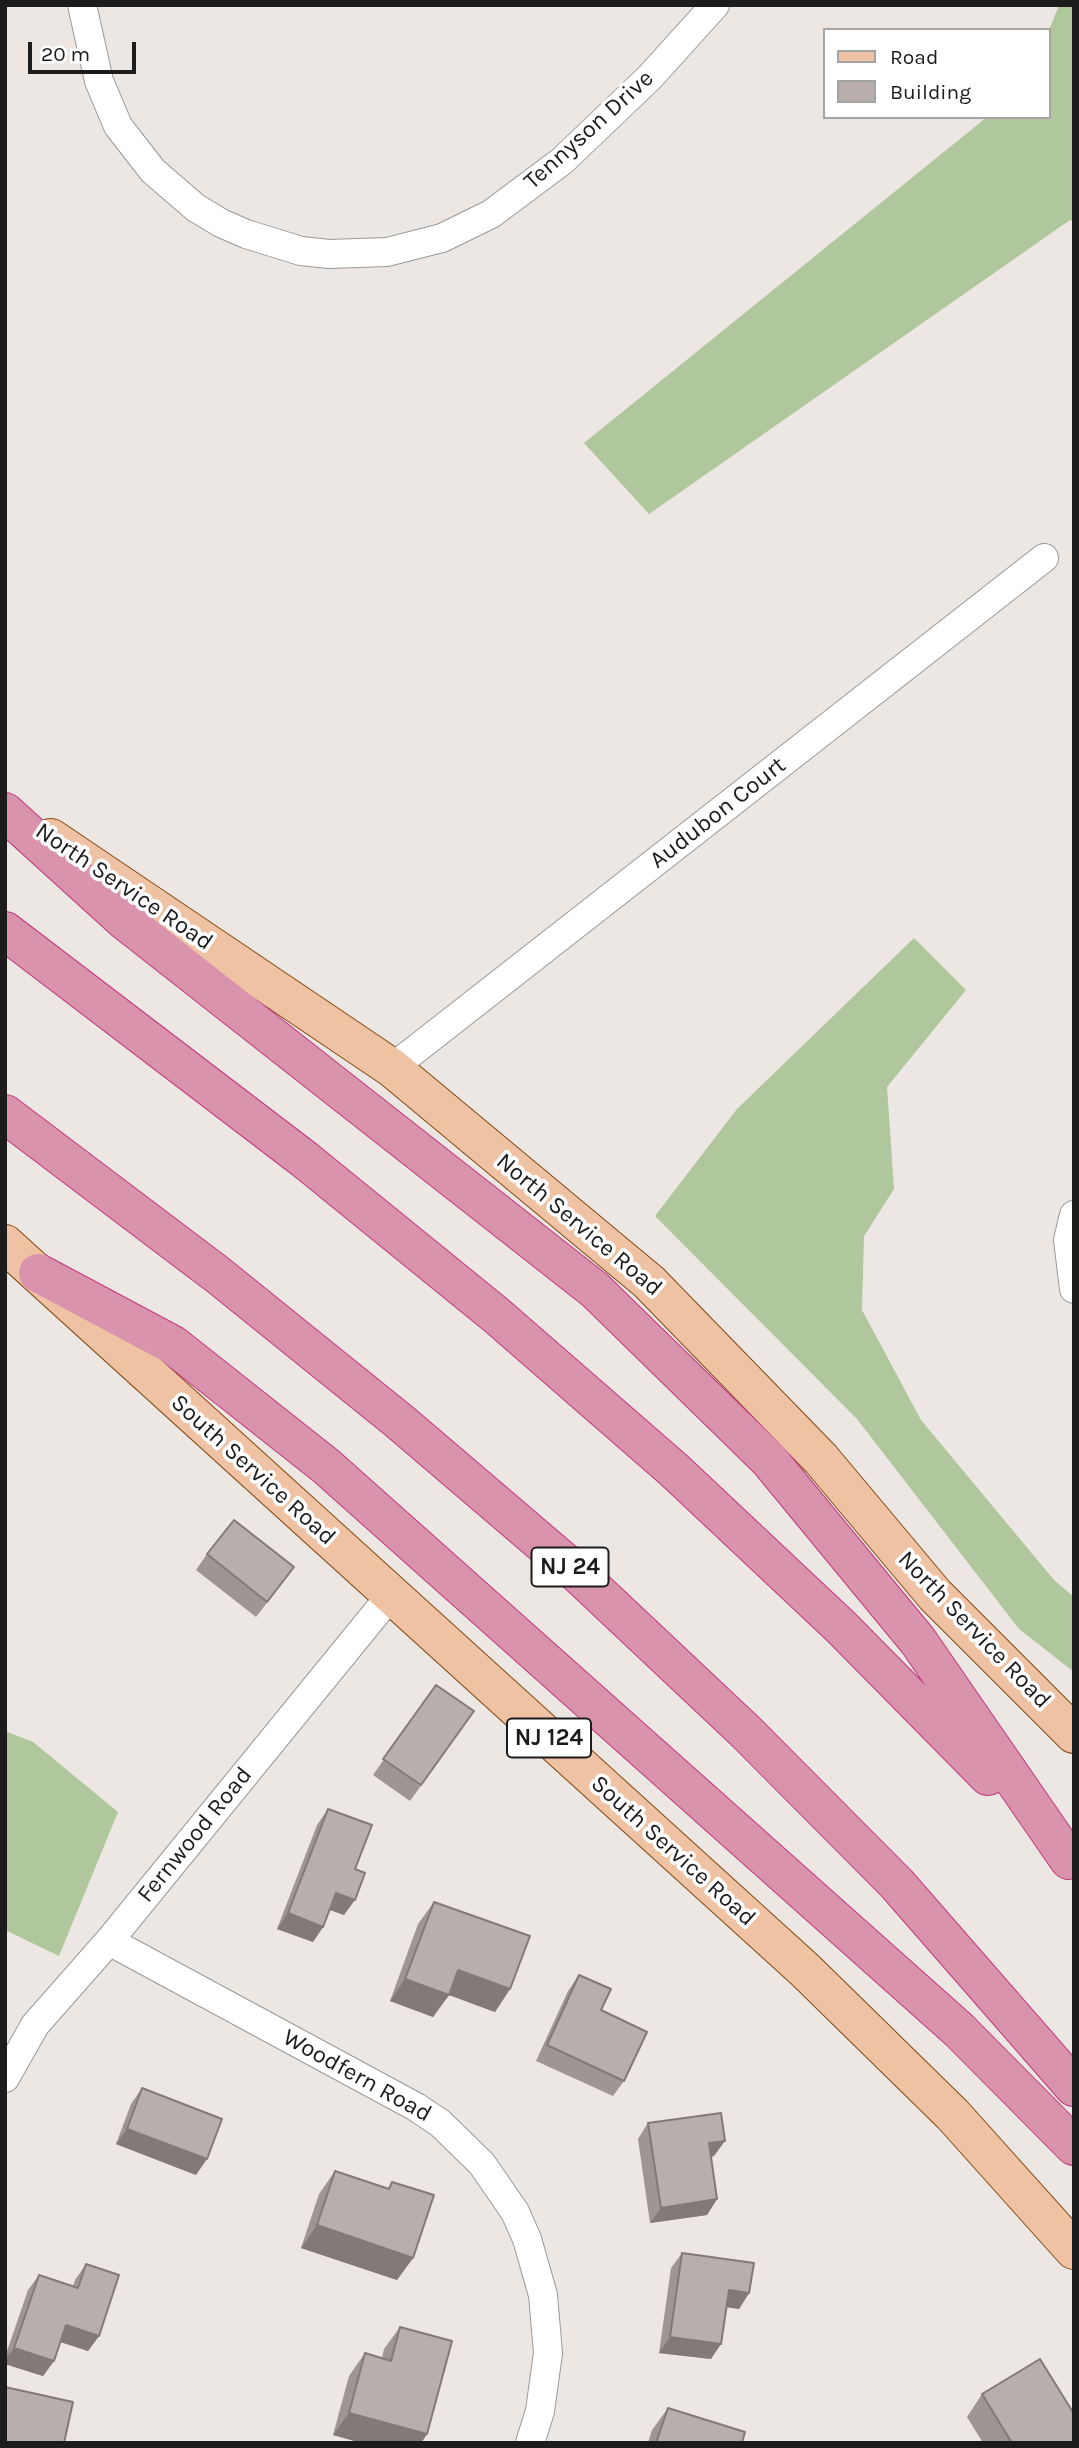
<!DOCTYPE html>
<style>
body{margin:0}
#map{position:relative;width:1079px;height:2448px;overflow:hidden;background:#ece7e2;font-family:Karla,sans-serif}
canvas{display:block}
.frame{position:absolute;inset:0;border:7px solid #1c1c1c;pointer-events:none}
.legend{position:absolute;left:823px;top:28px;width:228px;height:91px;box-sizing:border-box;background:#fff;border:2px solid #a4a4a4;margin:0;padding:9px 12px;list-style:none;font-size:21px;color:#1c1c1c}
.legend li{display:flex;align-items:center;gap:14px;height:35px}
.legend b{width:35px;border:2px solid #a4a4a4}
.scale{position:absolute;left:28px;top:42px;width:108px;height:32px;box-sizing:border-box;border:4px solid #1c1c1c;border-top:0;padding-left:9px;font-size:21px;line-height:24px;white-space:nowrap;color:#1c1c1c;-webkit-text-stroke:5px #fff;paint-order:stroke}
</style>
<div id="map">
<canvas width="1079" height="2448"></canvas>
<div class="frame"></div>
<ul class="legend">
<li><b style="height:9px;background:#f0c2a4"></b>Road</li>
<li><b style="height:19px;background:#b8afac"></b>Building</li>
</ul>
<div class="scale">20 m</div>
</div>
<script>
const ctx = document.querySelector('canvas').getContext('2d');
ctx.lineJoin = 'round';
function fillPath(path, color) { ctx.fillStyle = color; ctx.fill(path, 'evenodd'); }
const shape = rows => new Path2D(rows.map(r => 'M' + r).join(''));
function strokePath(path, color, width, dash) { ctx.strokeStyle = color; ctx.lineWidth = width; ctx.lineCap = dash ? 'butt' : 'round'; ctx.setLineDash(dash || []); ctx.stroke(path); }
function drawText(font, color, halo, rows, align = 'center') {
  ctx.font = font + ' Karla,sans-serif'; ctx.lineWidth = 7; ctx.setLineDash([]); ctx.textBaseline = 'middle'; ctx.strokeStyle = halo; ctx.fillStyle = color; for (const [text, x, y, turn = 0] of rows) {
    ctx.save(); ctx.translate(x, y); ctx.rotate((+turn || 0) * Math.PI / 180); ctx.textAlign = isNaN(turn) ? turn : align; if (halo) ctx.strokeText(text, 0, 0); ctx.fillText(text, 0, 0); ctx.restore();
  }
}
const forest = shape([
 [1059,5,1074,5,1074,222,1070,220,649,514,584,443,987,117,1049,117,1049,30],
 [914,938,966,990,887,1087,894,1189,864,1236,862,1310,921,1420,1054,1580,1074,1597,1074,1672,1019,1629,857,1419,655,1216,737,1109],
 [5,1731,33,1742,118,1812,59,1956,5,1930]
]);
const street = shape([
 [82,5,99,81,118,126,153,171,196,208,221,223,246,234,301,251,329,254,387,252,442,238,491,214,562,161,650,77,715,5],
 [392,1068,1044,558],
 [1074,1215,1068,1240,1074,1289],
 [109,1941,416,2107,440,2123,482,2164,515,2212,527,2239,543,2295,548,2353,540,2411,530,2443],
 [5,2078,35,2025,109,1941,391,1595]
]);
const primary = shape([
 [51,838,392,1068,649,1282,821,1459,935,1595,1074,1734],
 [5,1244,805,1970,953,2115,1074,2250]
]);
const highway = shape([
 [5,812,124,920,595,1290,769,1460,918,1641,1069,1860],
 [5,931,304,1159,496,1315,674,1470,841,1627,988,1776],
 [5,1114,218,1275,399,1421,577,1573,747,1733,897,1884,1074,2087],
 [38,1273,173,1345,326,1466,959,2030,1074,2146]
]);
const wall = shape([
 [207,1554,283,1582,256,1617,196,1570],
 [436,1685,474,1711,410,1801,373,1775],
 [328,1809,355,1869,344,1915,330,1910,323,1927,313,1942,277,1929,317,1825],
 [434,1902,510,1989,495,2012,449,1995,433,2017,390,2001,418,1924],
 [579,1975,601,2010,624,2081,613,2096,536,2061,568,1991],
 [142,2088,196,2175,116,2144,131,2104],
 [648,2123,714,2156,711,2157,717,2199,707,2215,650,2223,638,2139],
 [335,2171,387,2189,392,2182,413,2258,397,2280,301,2248,319,2194],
 [682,2253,749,2293,739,2309,727,2307,711,2359,659,2353,671,2268],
 [86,2264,99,2336,88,2351,60,2342,54,2361,43,2376,5,2364,5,2357,28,2290,39,2275,73,2286,75,2280],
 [400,2327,427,2434,421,2443,362,2443,333,2435,349,2376,365,2353,382,2358,384,2349],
 [982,2394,1074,2443,983,2443,967,2417],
 [668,2408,742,2443,648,2443,652,2430]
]);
const shadedWall = shape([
 [336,1893,355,1900,344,1915,325,1908],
 [288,1913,323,1927,313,1942,277,1929],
 [458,1970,510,1989,495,2012,449,1995,433,2017,390,2001,405,1979],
 [127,2129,207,2159,196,2175,116,2144],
 [725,2141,714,2156,698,2159,709,2143],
 [717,2199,707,2215,650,2223,661,2208],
 [317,2225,413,2258,397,2280,301,2248],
 [729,2290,749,2293,739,2309,718,2306],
 [66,2325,99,2336,88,2351,55,2340],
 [670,2337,721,2344,711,2359,659,2353],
 [14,2348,54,2361,43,2376,5,2364,5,2360],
 [349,2413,427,2434,421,2443,362,2443,333,2435]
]);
const building = shape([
 [234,1520,294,1567,267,1602,207,1554,234,1520],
 [436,1685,474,1711,421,1785,383,1759,436,1685],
 [328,1809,372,1825,355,1869,365,1873,355,1900,336,1893,323,1927,288,1913,328,1809],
 [434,1902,530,1936,510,1989,458,1970,449,1995,405,1979,434,1902],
 [579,1975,611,1989,601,2010,647,2032,624,2081,547,2045,579,1975],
 [142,2088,222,2119,207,2159,127,2129,142,2088],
 [721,2113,725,2141,709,2143,717,2199,661,2208,648,2123,721,2113],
 [335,2171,389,2189,392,2182,434,2195,413,2258,317,2225,335,2171],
 [682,2253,754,2263,749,2293,729,2290,721,2344,670,2337,682,2253],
 [86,2264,119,2275,99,2336,66,2325,54,2361,14,2348,39,2275,78,2288,86,2264],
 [400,2327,452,2341,427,2434,349,2413,365,2353,391,2361,400,2327],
 [1040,2359,1074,2414,1074,2443,1012,2443,982,2394,1040,2359],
 [5,2387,73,2402,64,2443,5,2443,5,2387],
 [668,2408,745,2432,742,2443,656,2443,668,2408]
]);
const shields = [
 [570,1567,77],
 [549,1738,84]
];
const shieldNames = [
 ["NJ 24",570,1567],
 ["NJ 124",549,1738]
];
const streetNames = [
 ["Tennyson Drive",589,130,-42],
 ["Audubon Court",718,813,-38],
 ["North Service Road",124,887,34],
 ["North Service Road",579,1225,40],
 ["South Service Road",253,1470,42],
 ["North Service Road",974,1630,46],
 ["Fernwood Road",195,1835,-51],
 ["South Service Road",673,1851,42],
 ["Woodfern Road",357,2076,29]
];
fillPath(forest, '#b0c69c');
strokePath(street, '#999', 30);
strokePath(primary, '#814912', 40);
strokePath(highway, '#c1397f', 40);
strokePath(street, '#fff', 28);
strokePath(primary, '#f0c2a4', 38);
strokePath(highway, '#da93ac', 38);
fillPath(wall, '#9e9694');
fillPath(shadedWall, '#817a78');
fillPath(building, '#b8afac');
strokePath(building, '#817a78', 2);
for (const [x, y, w] of shields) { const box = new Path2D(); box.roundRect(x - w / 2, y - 19.5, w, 39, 5); ctx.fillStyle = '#fff'; ctx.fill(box); strokePath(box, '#1c1c1c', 2); }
drawText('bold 23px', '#1c1c1c', null, shieldNames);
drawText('24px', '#1c1c1c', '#fff', streetNames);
</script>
